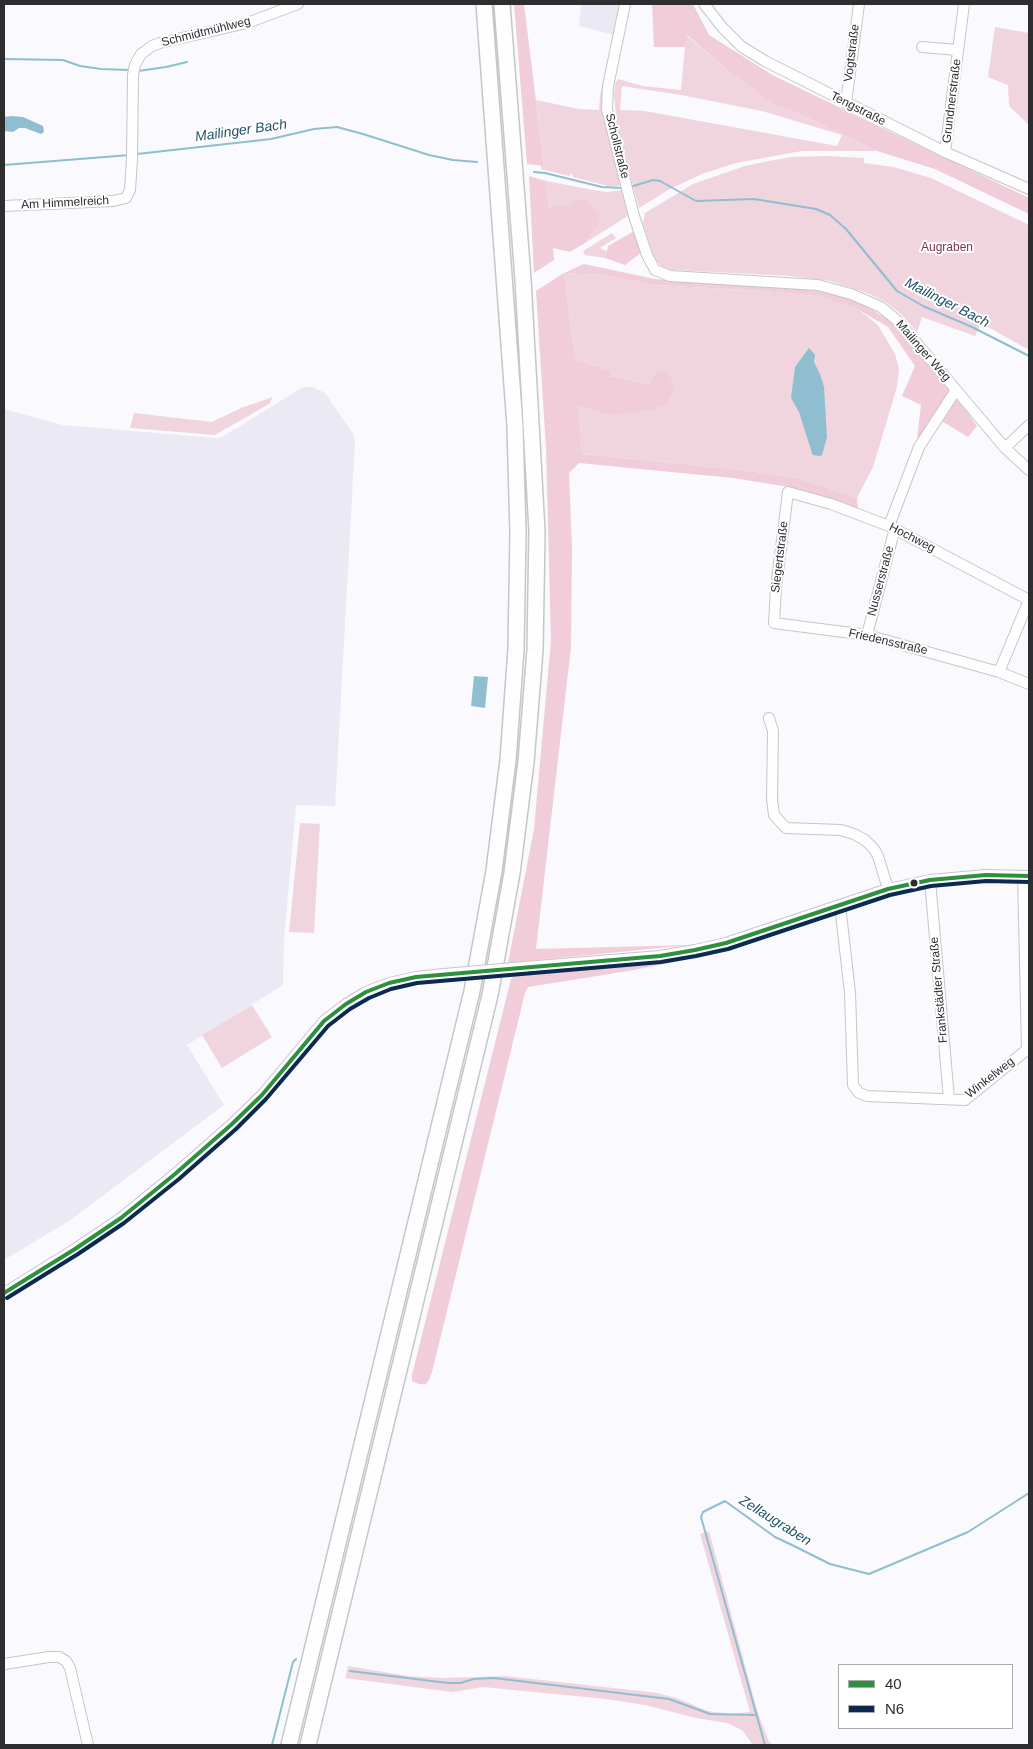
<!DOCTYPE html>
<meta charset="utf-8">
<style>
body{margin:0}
#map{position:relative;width:1033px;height:1749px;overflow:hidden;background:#faf9fe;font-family:Arial,sans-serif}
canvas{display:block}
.frame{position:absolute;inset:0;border:5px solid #2e2e30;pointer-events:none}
.legend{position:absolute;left:838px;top:1664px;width:175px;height:65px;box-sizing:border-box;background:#fff;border:1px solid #ababac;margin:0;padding:6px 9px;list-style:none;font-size:15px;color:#2e2e30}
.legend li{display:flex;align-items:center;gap:10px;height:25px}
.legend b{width:25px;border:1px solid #ababac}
</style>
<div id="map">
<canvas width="1033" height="1749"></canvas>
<div class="frame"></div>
<ul class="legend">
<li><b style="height:6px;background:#2c903c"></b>40</li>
<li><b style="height:6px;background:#0c294f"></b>N6</li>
</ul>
</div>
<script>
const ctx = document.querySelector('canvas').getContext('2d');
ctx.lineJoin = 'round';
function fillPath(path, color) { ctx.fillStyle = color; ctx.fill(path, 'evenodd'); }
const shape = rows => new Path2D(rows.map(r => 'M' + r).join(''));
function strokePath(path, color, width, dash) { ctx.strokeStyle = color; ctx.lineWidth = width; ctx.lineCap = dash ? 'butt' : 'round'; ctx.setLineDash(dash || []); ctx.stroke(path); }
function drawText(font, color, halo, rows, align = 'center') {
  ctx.font = font + ' Arial,sans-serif'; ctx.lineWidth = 4; ctx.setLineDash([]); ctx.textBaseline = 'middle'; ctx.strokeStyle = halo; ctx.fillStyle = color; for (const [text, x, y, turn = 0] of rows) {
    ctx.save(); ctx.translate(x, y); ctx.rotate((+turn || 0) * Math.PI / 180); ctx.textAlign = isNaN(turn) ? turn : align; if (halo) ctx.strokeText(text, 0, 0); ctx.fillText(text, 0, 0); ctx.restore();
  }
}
const built = shape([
 [581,4,619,4,614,35,579,26],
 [303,387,313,387,325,393,354,435,355,442,335,806,296,805,284,940,283,985,187,1045,224,1105,69,1221,4,1260,4,409,63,425,216,438,222,437]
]);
const green = shape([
 [995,27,1029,33,1029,125,1009,106,1008,85,988,77],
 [686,35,726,69,771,103,804,116,877,151,802,151,736,163,702,174,670,189,639,208,617,126,614,95,615,84,618,79,643,86,681,90],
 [622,86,681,95,762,111,842,135,837,146,645,111,620,110],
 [605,74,607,75,623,184,617,186,608,186,573,177,572,173,569,176,541,169,541,165,544,165,536,100,579,109,599,110,600,95],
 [828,156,864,158,864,163,893,167,931,178,1029,225,1029,350,981,323,975,336,922,317,917,332,901,314,884,301,867,293,830,281,791,276,673,270,666,269,661,266,654,257,643,223,645,213,693,184,745,166,769,161,791,157],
 [546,181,593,190,607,192,624,190,631,214,585,243,597,227,570,203,563,207,549,210],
 [612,233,616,238,600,248,607,251,605,258,585,255,583,251],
 [564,273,603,275,655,285,764,291,817,296,859,310,878,325,895,354,899,369,897,387,873,467,857,498,797,478,734,469,582,454,579,406,608,415,651,384,610,376,610,370,575,360],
 [273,397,269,404,215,435,130,428,134,413,212,422,241,408],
 [300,823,320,824,314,933,289,932],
 [252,1005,272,1037,222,1068,202,1035],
 [709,1531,757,1710,769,1742,774,1745,753,1745,742,1730,727,1723,696,1718,645,1705,606,1699,483,1687,452,1692,345,1678,348,1666,408,1676,443,1678,505,1676,658,1693,679,1699,708,1711,731,1714,750,1712,700,1534]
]);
const forest = shape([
 [514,4,524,4,544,166,527,164],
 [652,4,693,4,709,35,774,76,1029,198,1029,214,935,169,877,151,804,116,771,103,726,69,687,35,686,47,654,47],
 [529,176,546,181,549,210,555,206,563,207,570,203,585,199,599,213,597,227,585,243,570,252,553,248,554,260,534,273],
 [636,230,642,252,625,265,605,258,608,246],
 [584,264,655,279,820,289,862,303,893,323,949,386,977,426,968,437,935,417,917,439,921,405,902,396,915,366,888,327,859,310,817,296,764,291,655,285,603,275,564,273,575,360,610,370,610,376,650,384,655,373,667,371,675,388,666,404,651,410,608,415,579,406,582,454,734,469,797,478,857,498,858,509,789,487,733,478,579,463,569,473,572,547,571,647,536,949,690,945,508,963,534,829,551,640,546,448,536,291,564,273],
 [684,958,685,960,628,971,528,987,525,993,432,1372,429,1380,426,1384,419,1384,412,1381,412,1375,511,979,515,975]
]);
const water = shape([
 [12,116,23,117,43,126,44,132,41,134,25,128,19,128,13,132,4,131,4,117],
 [809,348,815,355,814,362,820,374,824,387,827,437,822,455,820,456,813,455,812,453,799,412,791,398,795,367],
 [474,676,488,677,485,708,471,706]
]);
const stream = shape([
 [4,59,63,60,80,66,101,69,130,70],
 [138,71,166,67,187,62],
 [137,154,271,139,314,129,337,127,363,134,429,155,453,160,477,162],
 [4,165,130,155],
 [534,172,545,173,602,187,623,188],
 [630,187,653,180,660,181,696,201,754,199,816,209,830,215,846,229,897,291,923,306,972,327,1029,356],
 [350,1671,448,1683,460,1683,474,1679,494,1678,669,1699,710,1714,755,1715],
 [272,1745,293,1662,296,1659],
 [765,1745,701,1517,703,1512,725,1501,775,1537,792,1545,830,1564,869,1574,968,1532,1029,1493]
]);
const minor = shape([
 [625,4,608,86,607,109,634,216,647,255,655,270,670,276,818,285,851,294,881,307,899,322,1005,448,1029,470],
 [704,4,722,27,742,47,765,61,945,152,1029,189],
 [922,47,958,50],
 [846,103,859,4],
 [945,152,964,4],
 [4,206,113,201,126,198,130,190,132,159,133,75,135,65,141,54,152,46,160,43,247,23,298,4],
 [1005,448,1029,425],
 [889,526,919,447,956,390],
 [1029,600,889,526,831,504,788,492,776,588,774,623,867,635,999,672,1029,684],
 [867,635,895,528],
 [999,672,1029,600],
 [769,718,773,731,772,799,774,815,786,828,841,830,854,834,865,840,874,849,878,856,888,889],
 [1023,876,1027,1049],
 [930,880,949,1099],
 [840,905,850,993,853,1085,859,1093,867,1096,965,1100,1029,1048],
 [525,967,660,956,695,950,726,943,888,889,930,880,986,875,1029,876],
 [4,1293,75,1249,121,1218,175,1174,232,1124,262,1095,324,1021,346,1004,366,992,389,983,416,977,444,974],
 [4,1664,49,1657,59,1657,66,1661,70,1668,88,1745]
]);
const highway = shape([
 [289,1745,472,991,494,871,508,760,516,649,518,533,515,426,484,4],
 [308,1745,490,995,512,873,526,762,535,650,537,532,523,279,502,4]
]);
const minorBridge = shape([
 [444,974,525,967]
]);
const bus1 = shape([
 [4,1293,75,1249,121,1218,175,1174,232,1124,262,1095,324,1021,346,1004,366,992,389,983,416,977,660,956,695,950,726,943,888,889,930,880,986,875,1029,876]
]);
const bus2 = shape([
 [7,1298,78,1254,124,1223,179,1179,236,1129,266,1099,328,1026,350,1009,369,998,391,989,417,983,661,962,696,956,728,949,890,895,931,886,986,881,1029,882]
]);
const markers = [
 [914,883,4.5,"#2e2e30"]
];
const streetNames = [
 ["Schmidtmühlweg",206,32,-14],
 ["Vogtstraße",852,53,-83],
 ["Grundnerstraße",952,101,-83],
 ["Tengstraße",858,109,27],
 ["Schollstraße",617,146,76],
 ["Am Himmelreich",65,203,-3],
 ["Mailinger Weg",923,351,49],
 ["Hochweg",912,538,27],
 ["Siegertstraße",780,557,-83],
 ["Nusserstraße",881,581,-75],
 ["Friedensstraße",888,642,13],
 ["Frankstädter Straße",939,990,-95],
 ["Winkelweg",990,1078,-38]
];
const parkNames = [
 ["Augraben",947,248]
];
const waterNames = [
 ["Mailinger Bach",241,131,-8],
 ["Mailinger Bach",947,303,27],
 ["Zellaugraben",775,1521,32]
];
fillPath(built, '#ebeaf4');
fillPath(green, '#f0d5de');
fillPath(forest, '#f0cdd8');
fillPath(water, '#90bed1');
strokePath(stream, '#90bed1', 2);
strokePath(minor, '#c6c6c9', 12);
strokePath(highway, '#c6c6c9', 18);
strokePath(minor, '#fefeff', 10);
strokePath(highway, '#fefeff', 15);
strokePath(minorBridge, '#c6c6c9', 12, []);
strokePath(minorBridge, '#fefeff', 10);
strokePath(bus1, '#2c903c', 4);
strokePath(bus2, '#0c294f', 4);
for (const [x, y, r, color] of markers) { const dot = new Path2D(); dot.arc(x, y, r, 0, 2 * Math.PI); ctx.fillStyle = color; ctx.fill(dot); strokePath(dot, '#fff', 2); }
drawText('12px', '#2e2e30', '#fff', streetNames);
drawText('12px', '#7f354e', '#fff', parkNames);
drawText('italic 14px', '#1f5467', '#fff', waterNames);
</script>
